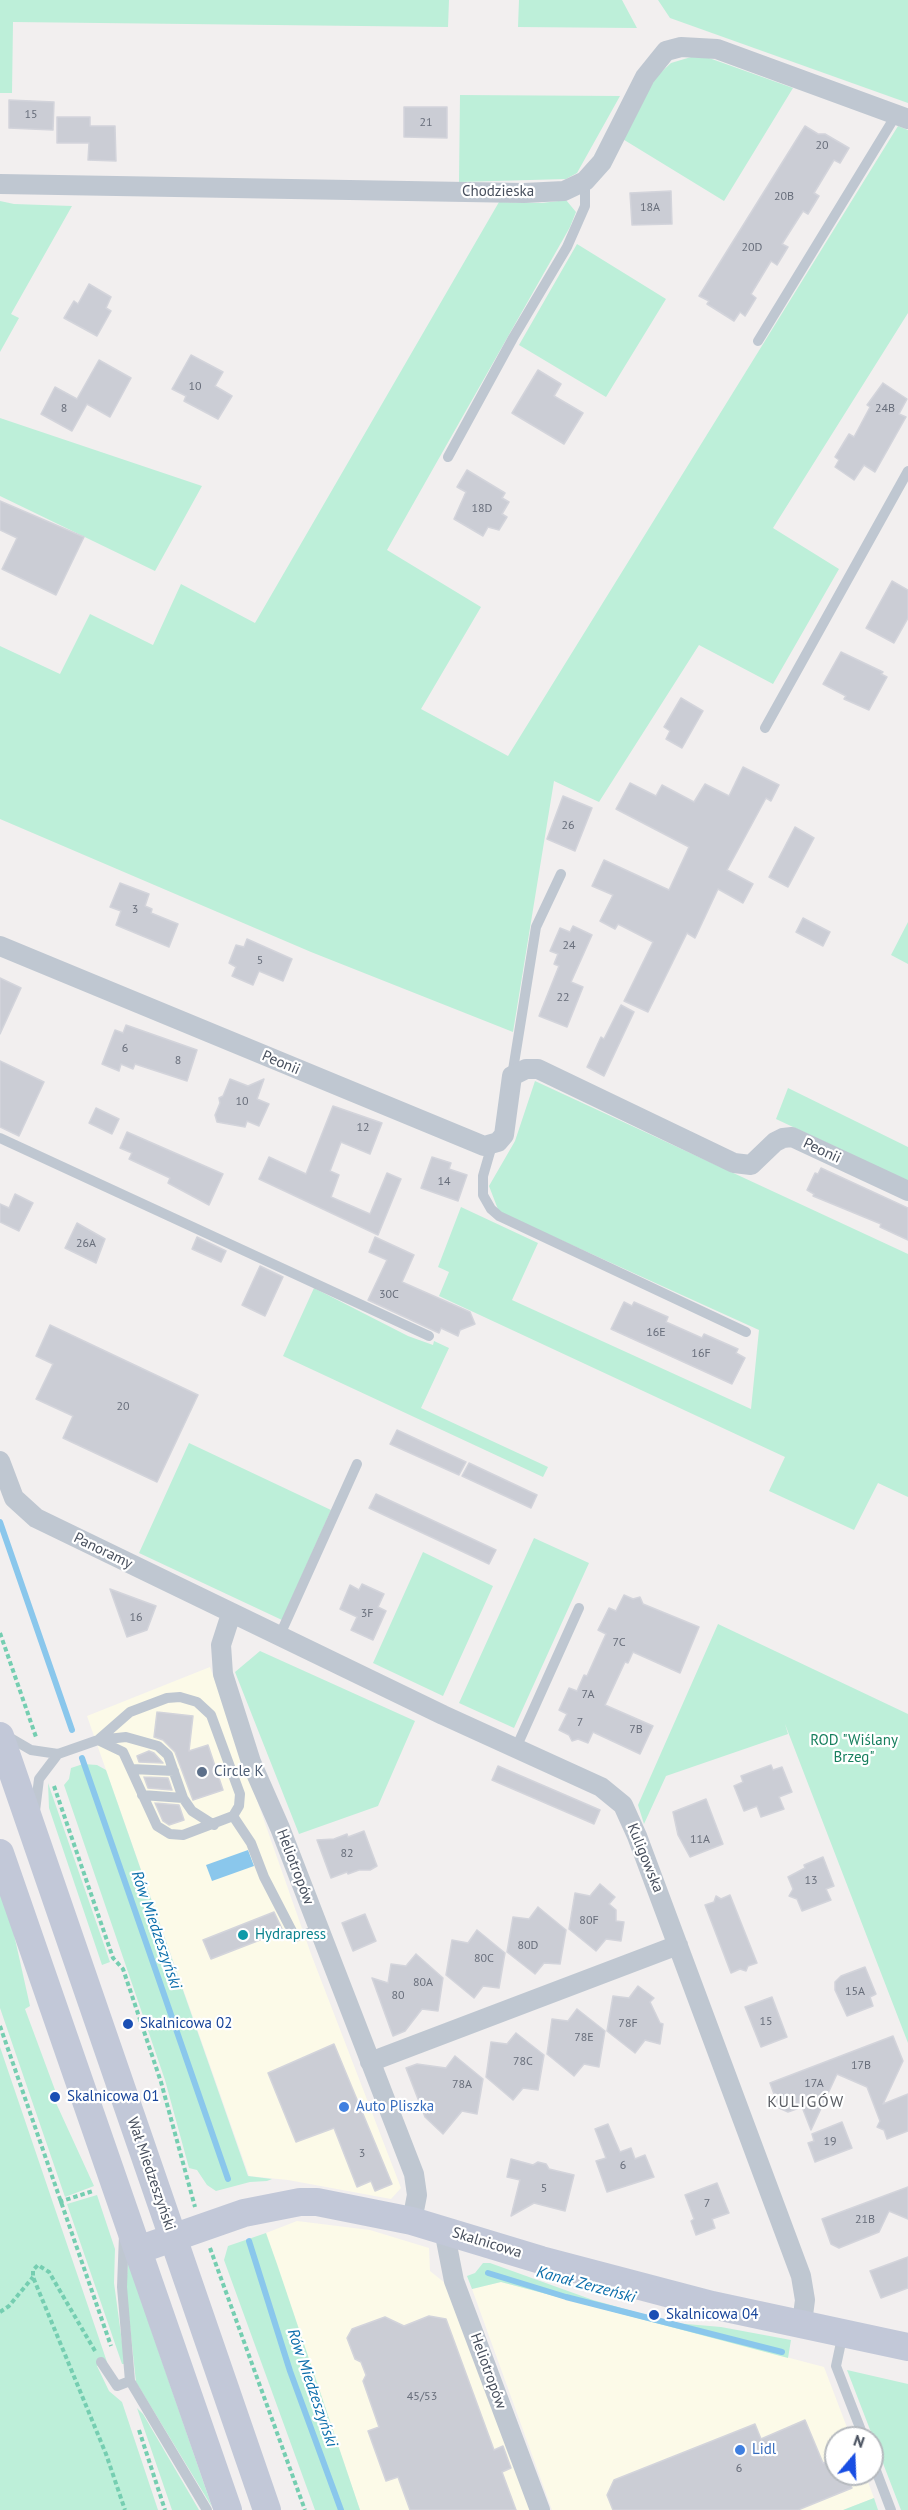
<!DOCTYPE html>
<meta charset="utf-8">
<style>
body{margin:0}
#map{position:relative;width:908px;height:2510px;overflow:hidden;background:#f2efef;font-family:"PT Sans",sans-serif}
canvas{display:block}
.north{position:absolute;left:824px;top:2426px;width:60px;height:60px;box-sizing:border-box;background:#fff;border:2px solid #b5b9be;border-radius:50%;rotate:19deg;font-size:16px;font-weight:700;line-height:24px;text-align:center;color:#474f5d}
.north::after{content:'';display:block;margin:auto;width:21px;height:27px;background:#184ee3;clip-path:polygon(50% 0,100% 100%,50% 72%,0 100%)}
</style>
<div id="map">
<canvas width="908" height="2510"></canvas>
<div class="north">N</div>
</div>
<script>
const ctx = document.querySelector('canvas').getContext('2d');
ctx.lineJoin = 'round';
function fillPath(path, color) { ctx.fillStyle = color; ctx.fill(path, 'evenodd'); }
const shape = rows => new Path2D(rows.map(r => 'M' + r).join(''));
function strokePath(path, color, width, dash) { ctx.strokeStyle = color; ctx.lineWidth = width; ctx.lineCap = dash ? 'butt' : 'round'; ctx.setLineDash(dash || []); ctx.stroke(path); }
function drawText(font, color, halo, rows, align = 'center') {
  ctx.font = font + ' "PT Sans",sans-serif'; ctx.lineWidth = 4.5; ctx.setLineDash([]); ctx.textBaseline = 'middle'; ctx.strokeStyle = halo; ctx.fillStyle = color; for (const [text, x, y, turn = 0] of rows) {
    ctx.save(); ctx.translate(x, y); ctx.rotate((+turn || 0) * Math.PI / 180); ctx.textAlign = isNaN(turn) ? turn : align; if (halo) ctx.strokeText(text, 0, 0); ctx.fillText(text, 0, 0); ctx.restore();
  }
}
const commercial = shape([
 [210,1667,311,1954,401,2188,391,2199,288,2180,249,2176,87,1716],
 [297,2221,370,2230,429,2248,430,2271,445,2283,530,2510,360,2510,266,2233],
 [501,2282,824,2367,851,2438,836,2438,836,2474,865,2474,874,2498,843,2510,552,2510,472,2289]
]);
const green = shape([
 [0,0,449,0,448,27,13,22,12,93,0,93],
 [519,0,622,0,637,28,518,27],
 [658,0,908,0,908,103,670,18],
 [691,57,709,58,793,88,724,201,621,138,656,77,671,63],
 [460,95,620,96,577,173,566,179,459,182],
 [898,126,908,130,908,313,773,528,839,569,773,684,699,645,599,802,554,781,513,1032,311,952,0,819,0,646,60,674,90,614,153,645,181,584,255,623,499,202,542,203,566,200,576,212,570,227,387,550,481,607,421,709,508,756],
 [0,201,14,204,72,206,11,314,19,318,0,352],
 [577,244,666,299,606,397,519,345],
 [0,418,202,486,155,571,0,496],
 [908,922,908,964,891,955],
 [535,1081,908,1254,908,1497,878,1483,854,1530,769,1491,785,1457,439,1296,449,1272,438,1267,461,1207,538,1243,512,1300,751,1409,759,1330,499,1212,489,1186,515,1141],
 [788,1088,908,1147,908,1181,776,1119],
 [314,1288,408,1336,433,1345,434,1341,449,1348,421,1408,548,1467,543,1477,283,1356],
 [189,1443,331,1510,282,1620,139,1553],
 [534,1538,589,1563,514,1728,459,1703],
 [423,1552,493,1586,443,1696,373,1663],
 [718,1624,908,1714,908,2043,785,1724,788,1734,666,1776,644,1824,638,1805],
 [260,1651,415,1721,378,1806,299,1834,235,1672],
 [83,1764,97,1765,106,1770,248,2176,272,2179,267,2181,250,2182,216,2191,207,2185,197,2170,189,2168,165,2080,64,1785,69,1779,71,1768],
 [48,1783,110,1962,102,1965,49,1808],
 [0,1893,13,1930,30,2006,25,2009,55,2090,51,2092,94,2186,65,2197,0,2008],
 [0,2047,107,2362,97,2366,109,2391,122,2402,158,2510,0,2510],
 [97,2195,115,2249,114,2283,125,2364,122,2364,67,2204],
 [266,2233,277,2264,360,2510,315,2510,224,2260,228,2246],
 [128,2262,212,2507,136,2382,126,2290],
 [483,2263,490,2263,593,2300,675,2323,721,2327,791,2340,788,2358,501,2282,472,2289,467,2276,475,2273],
 [847,2370,908,2384,908,2510,901,2510],
 [137,2408,143,2414,199,2510,172,2510],
 [874,2498,878,2510,843,2510]
]);
const water = shape([
 [248,1850,254,1866,212,1881,206,1865]
]);
const stream = shape([
 [0,1522,72,1730],
 [82,1758,228,2179],
 [249,2241,290,2371,341,2510],
 [488,2273,566,2297,782,2352]
]);
const building = shape([
 [9,100,54,102,53,130,9,128,9,100],
 [404,107,447,107,447,138,404,137,404,107],
 [57,117,90,117,90,126,115,126,116,161,88,160,89,143,57,143,57,117],
 [805,126,818,134,825,134,849,148,840,163,834,160,814,193,819,196,808,214,803,211,782,244,788,247,777,265,771,261,751,294,756,298,745,316,740,312,734,321,707,304,709,301,699,296,805,126],
 [671,191,672,224,632,225,630,193,671,191],
 [89,284,111,297,106,308,111,311,97,336,64,318,74,301,78,304,89,284],
 [191,355,223,372,215,386,232,396,218,419,184,401,186,396,172,389,191,355],
 [99,360,131,378,110,417,87,404,72,431,41,414,55,387,77,399,99,360],
 [538,370,561,384,554,396,583,413,564,444,512,413,538,370],
 [883,383,907,399,899,414,906,417,875,472,864,465,854,480,835,467,839,460,835,457,849,434,854,437,870,407,867,405,883,383],
 [467,470,505,493,502,498,509,502,502,514,507,517,499,530,488,527,483,536,454,519,466,492,457,487,467,470],
 [0,501,84,537,56,595,2,569,17,538,0,530,0,501],
 [892,581,908,590,908,618,894,643,866,628,892,581],
 [841,652,883,672,881,674,887,677,869,710,844,699,846,696,823,684,841,652],
 [681,698,703,711,682,748,666,739,670,731,664,727,681,698],
 [743,767,779,785,771,801,766,798,727,870,753,884,743,903,718,889,695,938,687,933,648,1012,624,1001,653,942,618,924,615,929,600,921,613,895,592,886,604,860,669,890,689,847,616,809,630,783,656,796,662,785,694,802,705,784,729,796,743,767],
 [563,796,592,808,575,851,547,839,563,796],
 [795,827,814,838,788,887,769,877,795,827],
 [120,883,149,894,145,906,152,909,151,913,178,924,169,947,116,925,121,911,110,907,120,883],
 [803,918,830,932,823,946,796,932,803,918],
 [573,926,592,935,571,982,583,987,567,1027,539,1016,559,966,554,964,558,954,550,951,560,928,570,932,573,926],
 [247,939,292,959,283,981,259,971,253,985,232,976,236,967,229,963,236,945,244,947,247,939],
 [0,978,21,988,0,1034,0,978],
 [621,1005,634,1012,604,1076,587,1067,601,1037,604,1039,621,1005],
 [126,1025,197,1050,187,1081,135,1064,133,1069,121,1064,119,1071,102,1064,115,1030,123,1033,126,1025],
 [0,1061,44,1082,19,1136,0,1127,0,1061],
 [230,1079,248,1086,264,1079,257,1099,269,1104,259,1126,247,1121,245,1127,217,1122,215,1115,220,1103,219,1098,223,1096,230,1079],
 [333,1106,382,1123,370,1154,341,1142,330,1171,339,1175,331,1197,370,1214,387,1173,401,1179,378,1235,259,1179,269,1157,306,1174,333,1106],
 [96,1108,119,1119,112,1134,89,1123,96,1108],
 [127,1132,223,1174,209,1205,168,1183,170,1178,129,1159,132,1153,120,1148,127,1132],
 [432,1157,451,1163,449,1169,467,1175,458,1201,421,1188,432,1157],
 [821,1168,908,1208,908,1240,880,1227,881,1224,813,1196,814,1194,807,1190,815,1173,818,1174,821,1168],
 [15,1194,33,1203,19,1231,0,1222,0,1204,9,1208,15,1194],
 [77,1223,105,1239,96,1263,65,1248,77,1223],
 [197,1237,226,1251,221,1262,192,1249,197,1237],
 [375,1237,414,1255,402,1282,470,1312,475,1324,460,1330,458,1336,441,1328,439,1333,368,1300,387,1260,369,1252,375,1237],
 [260,1266,283,1277,265,1316,242,1305,260,1266],
 [624,1302,632,1306,634,1302,668,1317,666,1322,702,1338,704,1334,738,1349,736,1353,745,1358,732,1384,611,1329,624,1302],
 [50,1325,198,1395,157,1482,63,1438,73,1416,36,1399,53,1364,36,1356,50,1325],
 [397,1430,466,1462,459,1475,390,1444,397,1430],
 [469,1463,537,1495,531,1508,462,1476,469,1463],
 [376,1494,496,1550,489,1564,369,1508,376,1494],
 [362,1584,384,1594,378,1607,386,1611,373,1640,351,1630,357,1617,340,1609,350,1585,359,1590,362,1584],
 [110,1589,156,1606,147,1630,127,1637,110,1589],
 [624,1595,633,1599,640,1597,643,1604,699,1627,680,1673,633,1652,628,1663,625,1662,605,1705,653,1726,640,1754,593,1732,588,1743,578,1739,572,1741,569,1735,559,1730,567,1714,559,1710,569,1688,577,1691,584,1675,587,1676,606,1634,598,1630,609,1608,616,1611,624,1595],
 [157,1712,193,1716,189,1751,208,1745,223,1790,193,1800,175,1752,163,1740,154,1737,157,1712],
 [149,1751,154,1753,163,1763,139,1762,137,1756,149,1751],
 [771,1765,773,1770,782,1767,792,1792,779,1797,784,1809,761,1817,757,1806,744,1811,734,1786,743,1782,741,1776,771,1765],
 [498,1766,600,1810,594,1824,492,1780,498,1766],
 [144,1777,168,1778,172,1790,148,1788,144,1777],
 [706,1799,723,1844,690,1857,678,1835,673,1812,706,1799],
 [155,1803,179,1805,184,1820,169,1825,163,1821,155,1803],
 [364,1831,377,1866,370,1870,359,1870,348,1874,347,1872,331,1878,317,1840,334,1839,347,1834,348,1837,364,1831],
 [823,1857,834,1886,826,1889,831,1900,802,1911,797,1899,789,1896,793,1889,788,1877,805,1868,804,1865,823,1857],
 [600,1884,615,1897,609,1904,616,1910,616,1921,624,1922,621,1941,606,1939,596,1951,569,1929,575,1893,590,1896,600,1884],
 [730,1895,757,1963,748,1966,746,1971,740,1969,731,1973,705,1905,714,1902,716,1896,721,1899,730,1895],
 [538,1907,566,1930,560,1964,544,1963,535,1974,507,1952,513,1917,529,1919,538,1907],
 [274,1912,283,1931,211,1959,203,1940,274,1912],
 [365,1914,376,1941,353,1951,342,1923,365,1914],
 [477,1930,505,1953,499,1988,483,1986,474,1998,446,1975,452,1940,468,1943,477,1930],
 [416,1954,443,1978,438,2011,422,2009,405,2031,393,2036,372,1978,388,1983,391,1964,406,1966,416,1954],
 [865,1967,876,1994,870,1997,873,2006,847,2016,835,1990,835,1982,841,1976,865,1967],
 [638,1986,654,1998,650,2002,660,2023,663,2024,660,2044,645,2040,635,2053,607,2031,613,1996,629,1998,638,1986],
 [772,1997,787,2037,761,2047,745,2007,772,1997],
 [577,2009,605,2031,599,2067,584,2064,574,2076,547,2054,552,2019,568,2021,577,2009],
 [516,2033,544,2055,538,2090,523,2088,513,2100,486,2077,491,2042,507,2044,516,2033],
 [893,2036,903,2061,883,2104,908,2094,908,2131,887,2139,884,2130,877,2127,880,2121,867,2087,837,2074,811,2130,802,2107,788,2112,779,2108,770,2083,893,2036],
 [334,2044,392,2184,375,2191,371,2181,357,2187,334,2128,296,2142,268,2073,334,2044],
 [455,2056,483,2079,477,2114,462,2111,443,2134,425,2117,406,2068,417,2064,446,2068,455,2056],
 [842,2122,852,2148,815,2162,808,2143,814,2141,812,2134,842,2122],
 [608,2124,620,2152,631,2148,635,2159,645,2155,654,2177,607,2192,596,2161,606,2158,595,2129,608,2124],
 [511,2159,533,2165,538,2162,546,2164,549,2169,574,2175,565,2211,534,2203,511,2216,520,2180,507,2177,511,2159],
 [717,2183,729,2213,712,2219,715,2228,696,2235,691,2221,694,2219,685,2195,717,2183],
 [908,2187,908,2219,889,2211,879,2232,839,2248,831,2244,822,2219,908,2187],
 [908,2257,908,2288,881,2298,870,2271,908,2257],
 [429,2316,446,2319,494,2450,503,2446,511,2468,502,2472,516,2510,410,2510,398,2477,386,2481,368,2431,379,2427,363,2381,366,2375,361,2362,355,2359,347,2338,352,2329,385,2317,404,2326,429,2316],
 [805,2420,823,2463,836,2458,836,2474,846,2474,852,2488,798,2510,613,2510,607,2495,614,2480,755,2424,761,2439,805,2420]
]);
const path = shape([
 [0,1633,36,1737],
 [54,1786,113,1958,123,1969,161,2082,195,2207],
 [0,2026,111,2346],
 [59,2202,93,2191],
 [210,2248,305,2510],
 [0,2312,9,2306,33,2277],
 [95,2351,49,2272,38,2265,33,2270,33,2277,106,2454,125,2510],
 [139,2430,165,2510]
]);
const lane = shape([
 [758,341,896,115],
 [448,457,513,338,567,247,585,206,585,181],
 [765,728,908,471],
 [512,1076,536,927,561,874],
 [0,1138,429,1336],
 [492,1145,483,1176,483,1195,491,1209,499,1216,746,1332],
 [279,1637,357,1464],
 [180,1697,197,1702,211,1715,240,1794,239,1806,233,1816,183,1835,170,1834,157,1826,123,1752,98,1740,130,1712,167,1698,180,1697],
 [7,1736,31,1750,58,1754,98,1740,126,1737,158,1746,168,1755,183,1798,192,1811,214,1825],
 [516,1748,579,1608],
 [132,1769,174,1771],
 [142,1795,183,1798],
 [35,1811,39,1779,58,1754],
 [233,1816,251,1843,264,1877,295,1937,319,1930],
 [843,2333,836,2366,864,2438],
 [101,2362,117,2386,130,2381,122,2287,124,2235],
 [130,2381,207,2510],
 [872,2460,891,2510]
]);
const street = shape([
 [0,184,524,193,564,191,585,181,602,162,645,77,666,51,681,47,717,49,908,119],
 [0,946,484,1146,498,1142,504,1135,512,1076,526,1069,538,1069,734,1163,751,1165,775,1142,783,1138,792,1137,908,1191],
 [0,1461,14,1498,36,1518,443,1715,601,1787,623,1805,637,1836,801,2276,805,2300,802,2323],
 [231,1614,221,1645,223,1674,251,1762,280,1828,414,2174,417,2195,412,2221],
 [370,2062,678,1945],
 [444,2230,454,2281,540,2510]
]);
const secondary = shape([
 [0,1736,267,2510],
 [0,1853,228,2510],
 [138,2250,244,2213,300,2202,317,2202,412,2221,541,2260,712,2305,908,2347]
]);
const markers = [
 [202,1772,6,"#5c6f8a"],
 [243,1935,6,"#0f9aa8"],
 [128,2024,6,"#1a4fb4"],
 [55,2097,6,"#1a4fb4"],
 [344,2107,6,"#3f7fe0"],
 [654,2315,6,"#1a4fb4"],
 [740,2450,6,"#3f7fe0"]
];
const numberNames = [
 ["15",31,115],
 ["21",426,123],
 ["20",822,146],
 ["20B",784,197],
 ["18A",650,208],
 ["20D",752,248],
 ["10",195,387],
 ["8",64,409],
 ["24B",885,409],
 ["18D",482,509],
 ["26",568,826],
 ["3",135,910],
 ["24",569,946],
 ["5",260,961],
 ["22",563,998],
 ["6",125,1049],
 ["8",178,1061],
 ["10",242,1102],
 ["12",363,1128],
 ["14",444,1182],
 ["26A",86,1244],
 ["30C",389,1295],
 ["16E",656,1333],
 ["16F",701,1354],
 ["20",123,1407],
 ["3F",367,1614],
 ["16",136,1618],
 ["7C",619,1643],
 ["7A",588,1695],
 ["7",580,1723],
 ["7B",636,1730],
 ["11A",700,1840],
 ["82",347,1854],
 ["13",811,1881],
 ["80F",589,1921],
 ["80D",528,1946],
 ["80C",484,1959],
 ["80A",423,1983],
 ["15A",855,1992],
 ["80",398,1996],
 ["15",766,2022],
 ["78F",628,2024],
 ["78E",584,2038],
 ["78C",523,2062],
 ["17B",861,2066],
 ["17A",814,2084],
 ["78A",462,2085],
 ["19",830,2142],
 ["3",362,2154],
 ["6",623,2166],
 ["5",544,2189],
 ["7",707,2204],
 ["21B",865,2220],
 ["45/53",422,2397],
 ["6",739,2469]
];
const streetNames = [
 ["Chodzieska",498,192],
 ["Peonii",281,1063,23],
 ["Peonii",822,1151,25],
 ["Panoramy",103,1551,26],
 ["Kuligowska",645,1858,68],
 ["Heliotropów",295,1867,69],
 ["Wał Miedzeszyński",151,2174,71],
 ["Skalnicowa",487,2243,17],
 ["Heliotropów",488,2371,70]
];
const parkNames = [
 ["ROD \"Wiślany",854,1741],
 ["Brzeg\"",854,1758]
];
const serviceNames = [
 ["Circle K",214,1772]
];
const cultureNames = [
 ["Hydrapress",255,1935]
];
const transitNames = [
 ["Skalnicowa 02",140,2024],
 ["Skalnicowa 01",67,2097],
 ["Skalnicowa 04",666,2315]
];
const shopNames = [
 ["Auto Pliszka",356,2107],
 ["Lidl",752,2450]
];
const waterNames = [
 ["Rów Miedzeszyński",156,1930,71],
 ["Kanał Zerzeński",586,2285,15],
 ["Rów Miedzeszyński",312,2388,71]
];
const neighbourhoodNames = [
 ["KULIGÓW",806,2102]
];
fillPath(commercial, '#fcfae8');
fillPath(green, '#bdefd9');
fillPath(water, '#8ac7ec');
strokePath(stream, '#8ac7ec', 6);
fillPath(building, '#cbcdd5');
strokePath(building, '#d3d4db', 1.5);
strokePath(path, '#75ceb1', 4, [4.5, 3]);
strokePath(lane, '#bfc7d1', 10);
strokePath(street, '#bfc7d1', 20);
strokePath(secondary, '#c2c8d8', 28);
for (const [x, y, r, color] of markers) { const dot = new Path2D(); dot.arc(x, y, r, 0, 2 * Math.PI); ctx.fillStyle = color; ctx.fill(dot); strokePath(dot, '#fff', 2); }
drawText('12px', '#686e7b', null, numberNames);
drawText('15px', '#474f5d', '#fff', streetNames);
drawText('15px', '#167f5d', '#fff', parkNames);
drawText('15px', '#4e5e75', '#fff', serviceNames, 'left');
drawText('15px', '#0d838f', '#fff', cultureNames, 'left');
drawText('15px', '#164399', '#fff', transitNames, 'left');
drawText('15px', '#366cbe', '#fff', shopNames, 'left');
drawText('italic 16px', '#0b6eab', '#fff', waterNames);
ctx.letterSpacing = '1.5px';
drawText('16px', '#5b5e64', '#fff', neighbourhoodNames);
ctx.letterSpacing = '0px';
</script>
